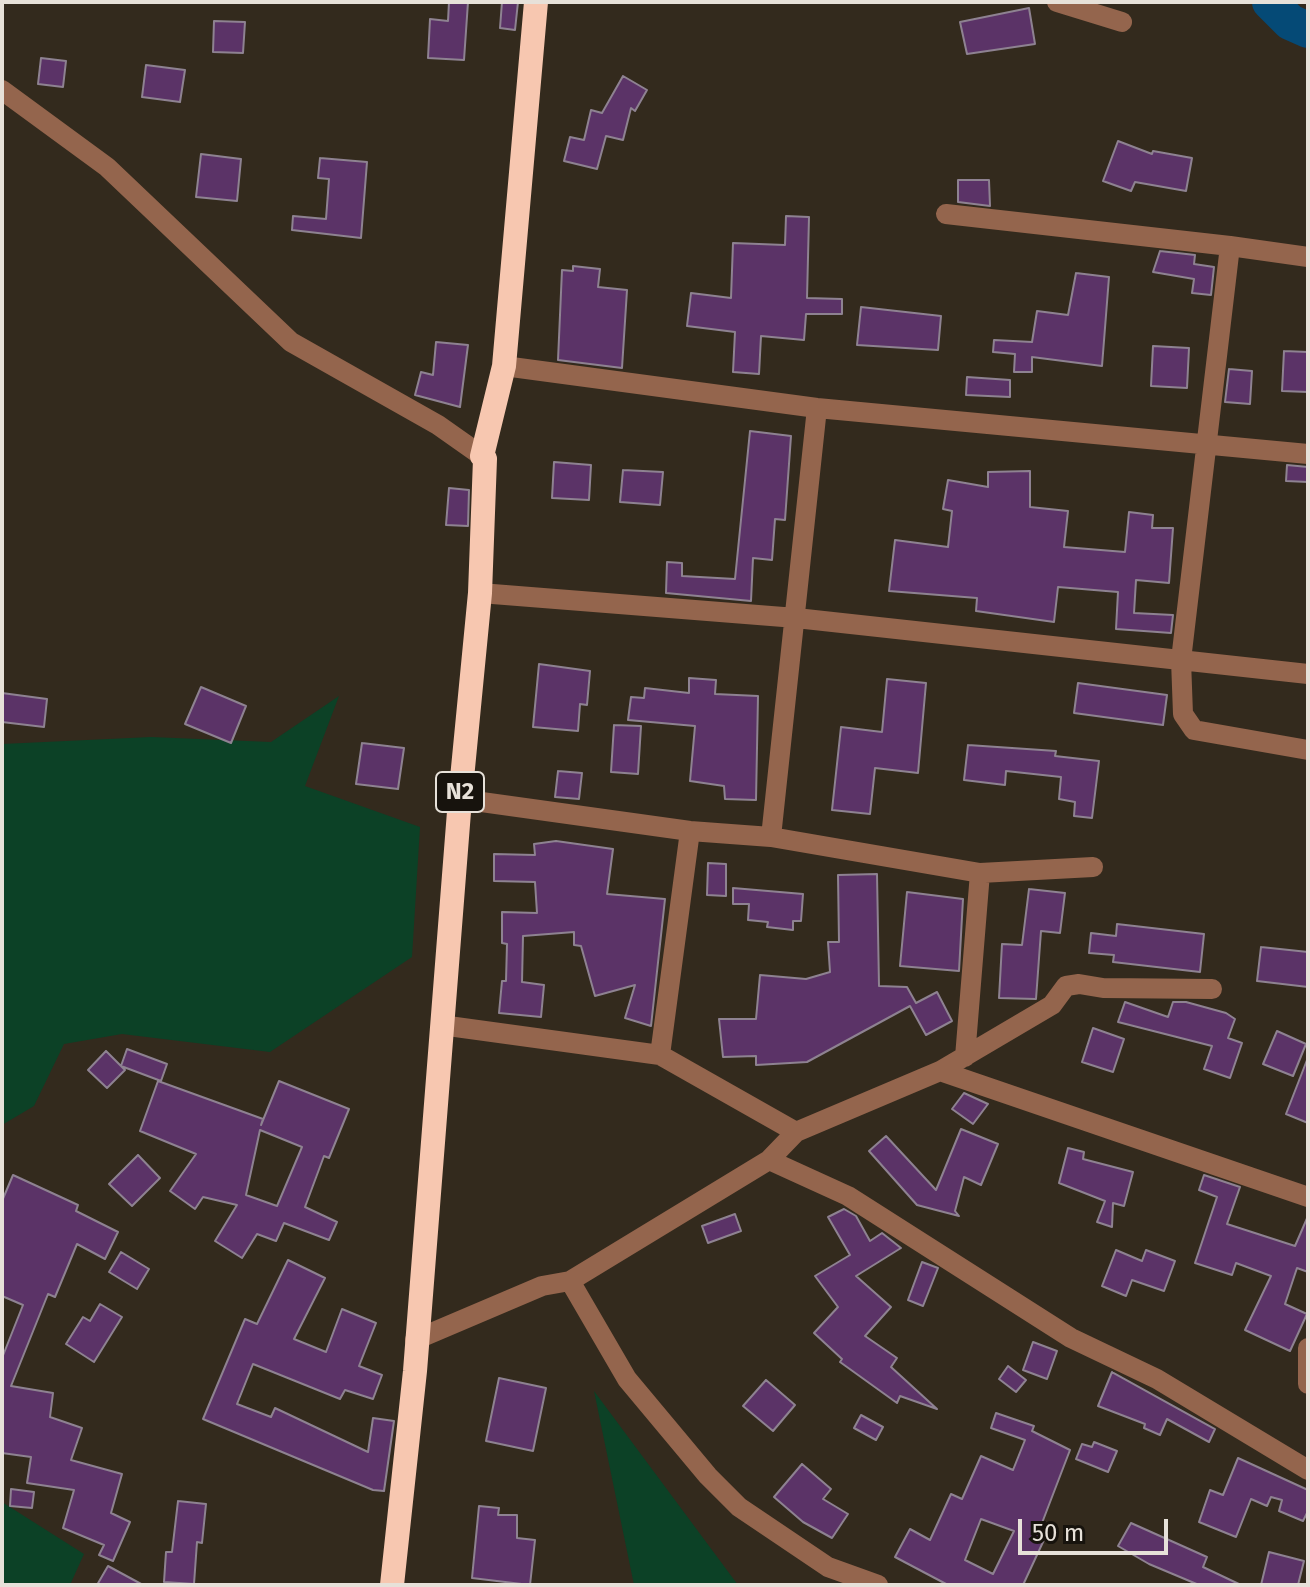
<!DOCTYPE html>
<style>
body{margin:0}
#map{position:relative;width:1310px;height:1587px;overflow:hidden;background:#332a1d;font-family:"Fira Sans",sans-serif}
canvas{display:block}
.frame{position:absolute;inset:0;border:4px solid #e7e1d9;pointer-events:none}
.scale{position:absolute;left:1018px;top:1519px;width:150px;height:36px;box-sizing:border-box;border:4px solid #e7e1d9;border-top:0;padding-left:10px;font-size:24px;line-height:28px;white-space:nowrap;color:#e7e1d9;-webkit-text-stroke:6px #17130d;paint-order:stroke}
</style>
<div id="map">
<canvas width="1310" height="1587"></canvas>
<div class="frame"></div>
<div class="scale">50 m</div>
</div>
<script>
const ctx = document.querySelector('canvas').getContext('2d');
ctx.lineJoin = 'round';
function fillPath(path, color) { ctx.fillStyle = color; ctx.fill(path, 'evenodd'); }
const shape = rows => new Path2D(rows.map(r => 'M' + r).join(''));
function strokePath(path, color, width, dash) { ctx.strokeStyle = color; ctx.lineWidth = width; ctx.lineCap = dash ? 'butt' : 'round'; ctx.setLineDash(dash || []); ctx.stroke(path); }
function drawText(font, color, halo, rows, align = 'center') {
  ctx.font = font + ' "Fira Sans",sans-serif'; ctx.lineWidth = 6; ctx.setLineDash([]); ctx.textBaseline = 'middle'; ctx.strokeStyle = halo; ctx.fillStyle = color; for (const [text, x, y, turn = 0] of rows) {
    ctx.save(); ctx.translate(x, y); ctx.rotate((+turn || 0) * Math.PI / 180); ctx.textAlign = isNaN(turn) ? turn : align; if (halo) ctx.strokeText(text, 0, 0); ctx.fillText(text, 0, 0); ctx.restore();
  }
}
const green = shape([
 [339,696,305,786,420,827,412,957,270,1052,122,1034,64,1044,34,1106,2,1125,2,744,151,737,271,742],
 [594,1391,738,1585,634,1585],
 [2,1502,84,1554,70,1585,2,1585]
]);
const river = shape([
 [1270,2,1290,22,1308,30]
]);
const building = shape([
 [449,2,468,2,464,60,428,58,430,19,448,21,449,2],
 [502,2,518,2,515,30,500,28,502,2],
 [1029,8,1035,44,967,54,960,22,1029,8],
 [214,21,245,22,243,53,213,52,214,21],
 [41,58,66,61,63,87,38,84,41,58],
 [146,65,185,70,180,102,142,97,146,65],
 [623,76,647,90,635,111,631,108,623,140,606,136,597,169,564,161,570,137,584,140,591,110,602,113,623,76],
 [1118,141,1152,154,1153,151,1192,158,1186,191,1135,182,1131,191,1103,181,1118,141],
 [201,154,241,159,237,201,196,197,201,154],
 [320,158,367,162,361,238,292,230,293,216,326,219,329,179,318,178,320,158],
 [958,180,989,180,990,206,958,202,958,180],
 [786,216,809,217,807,298,842,299,842,314,806,314,804,340,761,336,759,374,733,372,735,332,687,326,691,293,731,298,733,243,785,245,786,216],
 [1160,251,1195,255,1194,264,1214,267,1211,295,1192,293,1194,279,1153,272,1160,251],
 [573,266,600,269,598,287,627,290,622,368,558,360,562,270,573,271,573,266],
 [1076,273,1109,277,1102,366,1032,357,1032,372,1014,372,1015,354,993,352,994,340,1032,342,1037,311,1068,315,1076,273],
 [861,307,941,316,938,350,857,345,861,307],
 [436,342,468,345,460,407,415,395,421,372,433,375,436,342],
 [1153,346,1189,348,1187,388,1151,386,1153,346],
 [1284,351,1308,352,1308,392,1282,391,1284,351],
 [1229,369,1252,371,1250,404,1225,402,1229,369],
 [967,377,1010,380,1010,397,966,395,967,377],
 [750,431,791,436,785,520,775,519,772,560,753,558,751,601,666,593,667,562,682,563,682,576,735,579,750,431],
 [554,462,591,465,589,500,552,498,554,462],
 [1287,465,1308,467,1308,482,1286,481,1287,465],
 [623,470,663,472,660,505,620,502,623,470],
 [1030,471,1030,507,1068,511,1064,547,1125,552,1129,512,1153,515,1152,528,1173,528,1169,583,1136,580,1134,613,1173,615,1171,633,1116,629,1118,592,1058,587,1054,622,976,611,977,598,889,591,895,540,948,547,952,511,943,509,948,480,988,487,988,472,1030,471],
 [449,488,469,490,468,526,446,525,449,488],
 [539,664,590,671,587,705,580,704,578,731,533,727,539,664],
 [689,678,716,680,715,694,758,696,756,800,725,799,724,786,690,781,695,726,628,720,631,697,644,698,645,688,689,693,689,678],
 [887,679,926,683,918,773,875,768,870,814,832,810,841,727,882,732,887,679],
 [1078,683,1167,695,1163,725,1074,713,1078,683],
 [201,687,246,706,231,743,185,724,201,687],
 [2,693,47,699,44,727,2,722,2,693],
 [614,725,641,726,638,774,611,772,614,725],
 [362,743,404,748,398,789,356,784,362,743],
 [968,745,1056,751,1055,756,1099,761,1092,818,1074,816,1075,802,1059,799,1061,777,1006,771,1005,785,964,780,968,745],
 [558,771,582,773,579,799,555,797,558,771],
 [556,841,613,849,607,894,665,899,651,1026,625,1018,635,985,595,996,581,946,574,945,574,932,523,936,522,982,544,985,541,1017,499,1013,502,981,506,981,507,944,502,943,502,912,537,913,535,882,494,881,494,854,535,855,534,844,556,841],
 [708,863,726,864,726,896,707,895,708,863],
 [877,874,879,986,907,987,916,1003,937,992,952,1021,926,1035,910,1006,807,1062,756,1065,756,1056,723,1057,719,1019,756,1019,760,975,806,979,830,972,828,942,839,942,838,875,877,874],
 [733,888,803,894,801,921,793,921,793,930,767,927,768,922,748,920,749,904,733,904,733,888],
 [1029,889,1065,893,1060,933,1041,931,1036,999,999,998,1002,944,1022,945,1029,889],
 [907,892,963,899,959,971,900,966,907,892],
 [1117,924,1204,934,1200,972,1113,962,1114,955,1089,953,1091,933,1116,936,1117,924],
 [1261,947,1308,952,1308,987,1257,981,1261,947],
 [1125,1002,1168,1017,1173,1002,1186,1002,1226,1013,1235,1019,1228,1038,1242,1043,1230,1078,1204,1069,1212,1046,1118,1022,1125,1002],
 [1093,1028,1124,1039,1113,1072,1082,1062,1093,1028],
 [1277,1031,1306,1044,1293,1076,1263,1064,1277,1031],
 [127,1049,167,1064,161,1081,121,1066,127,1049],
 [106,1051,125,1070,107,1088,88,1070,106,1051],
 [1307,1060,1308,1060,1308,1123,1286,1114,1307,1060],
 [158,1081,263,1119,261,1125,279,1081,349,1109,329,1158,324,1156,305,1207,337,1222,329,1240,284,1223,276,1241,257,1234,242,1258,215,1241,237,1205,203,1197,195,1209,170,1191,196,1154,140,1131,158,1081],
 [260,1130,302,1147,277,1206,246,1195,260,1130],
 [964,1093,988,1104,973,1124,952,1109,964,1093],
 [961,1129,998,1144,981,1185,964,1177,955,1211,959,1216,917,1205,869,1151,886,1136,936,1190,961,1129],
 [1068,1148,1084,1152,1083,1159,1133,1172,1124,1206,1113,1203,1112,1227,1097,1222,1105,1201,1059,1183,1068,1148],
 [138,1155,160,1178,132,1206,109,1184,138,1155],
 [13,1175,78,1205,76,1211,118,1232,105,1259,77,1244,55,1297,48,1294,11,1386,53,1393,50,1417,82,1428,71,1460,122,1474,111,1513,130,1522,113,1561,99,1555,104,1545,63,1528,74,1490,27,1483,31,1457,2,1453,2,1358,23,1305,2,1296,2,1201,13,1175],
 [1204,1175,1240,1187,1227,1224,1295,1246,1308,1216,1308,1272,1297,1268,1285,1304,1307,1314,1290,1351,1245,1330,1271,1276,1236,1263,1232,1275,1195,1263,1217,1197,1199,1190,1204,1175],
 [844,1209,856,1216,870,1241,882,1233,901,1248,856,1276,891,1307,865,1336,897,1358,891,1367,937,1409,900,1396,897,1403,840,1362,842,1359,814,1333,838,1307,815,1276,850,1255,828,1217,844,1209],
 [735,1214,741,1231,708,1243,702,1226,735,1214],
 [1116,1250,1142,1261,1146,1250,1175,1261,1164,1291,1132,1280,1126,1296,1102,1286,1116,1250],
 [121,1252,149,1269,137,1289,109,1272,121,1252],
 [288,1260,325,1278,294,1339,326,1352,342,1309,376,1323,359,1366,382,1375,373,1399,345,1390,340,1399,253,1364,237,1404,271,1417,275,1408,368,1452,373,1418,394,1421,384,1491,373,1490,203,1419,245,1319,257,1324,288,1260],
 [922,1262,938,1268,923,1306,908,1300,922,1262],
 [100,1304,122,1317,94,1362,66,1344,83,1317,90,1321,100,1304],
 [1033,1342,1057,1351,1047,1379,1023,1370,1033,1342],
 [1008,1366,1026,1380,1016,1392,999,1379,1008,1366],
 [1112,1372,1215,1429,1209,1442,1167,1419,1160,1435,1144,1428,1145,1424,1098,1406,1112,1372],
 [499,1378,546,1388,533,1451,486,1441,499,1378],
 [766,1380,795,1405,773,1431,743,1406,766,1380],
 [996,1413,1034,1426,1032,1431,1070,1450,1042,1523,1050,1527,1023,1585,948,1585,895,1557,910,1529,930,1540,951,1494,962,1499,981,1456,1013,1470,1025,1440,991,1428,996,1413],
 [981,1519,1014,1531,993,1574,965,1560,981,1519],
 [861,1415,883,1427,876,1440,854,1428,861,1415],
 [1094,1442,1117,1451,1108,1472,1076,1459,1082,1444,1092,1447,1094,1442],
 [1238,1458,1308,1490,1308,1511,1303,1521,1279,1511,1282,1500,1271,1497,1267,1506,1251,1499,1236,1537,1199,1522,1210,1490,1223,1495,1238,1458],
 [802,1464,831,1489,823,1499,848,1514,832,1538,803,1522,774,1497,802,1464],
 [11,1489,34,1492,32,1508,10,1506,11,1489],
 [178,1501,206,1504,202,1543,197,1542,194,1584,164,1582,166,1552,172,1552,178,1501],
 [479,1506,499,1508,498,1515,517,1515,517,1538,535,1540,530,1585,472,1578,479,1506],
 [1131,1523,1207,1557,1203,1567,1241,1585,1199,1585,1149,1564,1118,1546,1131,1523],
 [1269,1552,1304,1561,1298,1585,1261,1585,1269,1552],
 [108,1566,143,1585,97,1585,108,1566]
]);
const minor = shape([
 [1057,2,1122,22],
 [2,90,107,167,291,342,438,425,482,456],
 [946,214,1230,246],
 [1308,257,1230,246,1181,660,1183,714,1194,730,1308,750],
 [504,366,817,408,1308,454],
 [480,593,796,618,1308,674],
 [460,799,690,831,771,837,980,873,1093,867],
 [771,837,817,408],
 [441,1025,660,1055,796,1132],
 [660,1055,690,831],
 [965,1057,980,873],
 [940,1071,1308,1197],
 [769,1160,848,1196,1071,1338,1157,1379,1308,1470],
 [570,1281,627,1379,708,1476,739,1507,828,1567,878,1585],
 [415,1340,542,1286,570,1281,769,1160,796,1132,940,1071,1052,1005,1066,986,1079,984,1103,988,1212,989],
 [1308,1348,1308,1384]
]);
const highway = shape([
 [392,1585,415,1371,460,799,480,593,485,459,482,456,504,366,536,2]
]);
const shields = [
 [460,792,48]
];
const shieldNames = [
 ["N2",460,792]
];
fillPath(green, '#0c4126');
strokePath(river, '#054a76', 36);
fillPath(building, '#5b3367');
strokePath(building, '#8e8291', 2);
strokePath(minor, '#94654d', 20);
strokePath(highway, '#f7c7b0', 24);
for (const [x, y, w] of shields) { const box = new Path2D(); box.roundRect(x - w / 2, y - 20, w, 40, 6); ctx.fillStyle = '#17130d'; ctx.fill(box); strokePath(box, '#e7e1d9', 2); }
drawText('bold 24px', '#e7e1d9', null, shieldNames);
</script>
